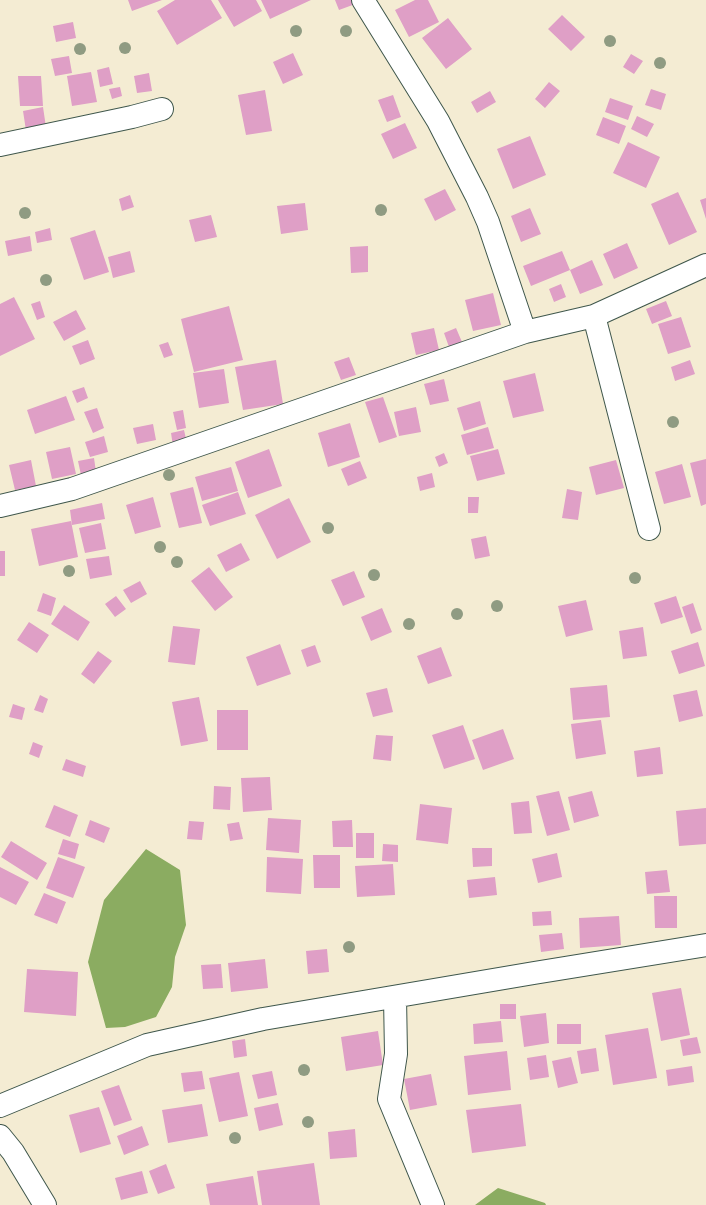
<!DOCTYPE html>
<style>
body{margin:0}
canvas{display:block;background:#f4ecd3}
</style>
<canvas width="706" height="1205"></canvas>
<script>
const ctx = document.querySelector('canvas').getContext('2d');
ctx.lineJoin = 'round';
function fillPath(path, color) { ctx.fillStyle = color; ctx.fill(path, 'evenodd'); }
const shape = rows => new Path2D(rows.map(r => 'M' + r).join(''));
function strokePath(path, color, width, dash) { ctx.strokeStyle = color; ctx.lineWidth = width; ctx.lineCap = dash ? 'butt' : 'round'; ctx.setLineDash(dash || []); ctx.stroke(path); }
const forest = shape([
 [146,849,180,870,186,925,175,957,172,987,156,1017,125,1027,106,1028,88,962,104,900],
 [498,1188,545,1203,546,1205,475,1205]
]);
const building = shape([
 [128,0,162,0,132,11],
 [175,0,211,0,222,18,177,45,157,11],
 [218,0,256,0,262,11,234,27],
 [261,0,311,0,270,19],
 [335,0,356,0,358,3,339,10],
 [415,0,428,0,439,22,409,37,395,10],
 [562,15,585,37,571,51,548,29],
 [448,18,472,49,446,69,422,38],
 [73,22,76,38,56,42,53,26],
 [293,53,303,75,283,84,273,62],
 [631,54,643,61,634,74,623,67],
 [69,56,72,73,55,76,51,59],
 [109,67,113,84,100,87,97,70],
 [91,72,97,102,72,106,67,76],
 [149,73,152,91,137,93,134,76],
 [18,76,41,76,43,106,20,106],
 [549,82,560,91,545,108,535,99],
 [120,87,122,96,112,99,109,89],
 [651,89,666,94,661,110,645,105],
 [265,90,272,131,246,135,238,95],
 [490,91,496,102,477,113,471,102],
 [393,95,401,117,387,122,378,100],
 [610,98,633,106,628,120,605,112],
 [43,107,47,134,27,137,23,111],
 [637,116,654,124,647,137,631,129],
 [603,117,626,126,619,144,596,135],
 [405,123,417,148,393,159,381,134],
 [530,136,546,175,513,189,497,149],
 [628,142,660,157,646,188,613,173],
 [445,189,456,210,435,221,424,199],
 [678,192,697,232,669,245,651,204],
 [130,195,134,207,122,211,119,199],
 [706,198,706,219,700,200],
 [305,203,308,230,281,234,277,206],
 [530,208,541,234,521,242,511,216],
 [211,215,217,237,195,242,189,220],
 [50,228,52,240,37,243,35,232],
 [95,230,109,272,84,280,70,238],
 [30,236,32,251,8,256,5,241],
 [627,243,638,268,614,279,603,254],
 [368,246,368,272,351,273,350,247],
 [130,251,135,272,113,278,108,257],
 [562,251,570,270,531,286,523,266],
 [592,260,603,285,580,294,570,270],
 [561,284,566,297,554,302,549,289],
 [493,293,501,325,473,331,465,300],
 [14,297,35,339,0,356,0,304],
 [40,301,45,317,37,320,31,304],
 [666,301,672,316,652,324,646,309],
 [229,306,243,360,194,372,181,319],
 [76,310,86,329,64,341,53,322],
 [681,317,691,347,668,354,658,324],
 [434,328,439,350,416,355,411,333],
 [456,328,462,342,449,347,444,333],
 [88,340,95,359,80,365,72,346],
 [168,342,173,355,164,358,159,345],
 [349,357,356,375,341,380,334,362],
 [276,360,283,404,243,410,235,367],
 [690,360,695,374,675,381,671,367],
 [224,369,229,403,199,408,193,373],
 [535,373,544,411,513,418,503,381],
 [444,379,449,401,430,405,424,384],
 [84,387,88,398,77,403,72,391],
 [66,396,75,420,35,434,27,410],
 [383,397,397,437,379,443,365,402],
 [480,401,486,424,464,431,457,408],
 [416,407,421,432,399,436,394,412],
 [97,408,104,428,93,433,84,412],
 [183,410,186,428,177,430,173,412],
 [350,423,360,457,328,467,318,433],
 [153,424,156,440,137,444,133,428],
 [488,427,494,448,467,455,461,435],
 [184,430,187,443,173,446,171,433],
 [104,436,108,452,90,457,85,442],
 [70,447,76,474,52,479,46,452],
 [269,449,282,486,248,498,235,462],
 [498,449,505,474,477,481,470,456],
 [444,453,448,463,439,467,435,457],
 [94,458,96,472,81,475,78,461],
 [706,459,706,504,701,506,690,463],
 [31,460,36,486,15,490,9,465],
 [616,460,624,488,596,495,589,467],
 [360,461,367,478,348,486,341,469],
 [682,464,691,497,664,504,655,472],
 [231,467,238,491,202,501,195,477],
 [432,473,435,487,420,491,417,477],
 [193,487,202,523,179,528,170,493],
 [567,489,582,492,578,520,562,518],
 [238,492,246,514,210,526,202,505],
 [153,497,161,527,135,534,126,505],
 [468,497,479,497,478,513,468,513],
 [289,498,311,542,277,559,255,515],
 [102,503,105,519,72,525,70,510],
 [71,521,78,557,39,566,31,529],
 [101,523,106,549,85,553,79,528],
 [486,536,490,556,475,559,471,539],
 [241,543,250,560,226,572,217,555],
 [0,551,5,551,5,576,0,576],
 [109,556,112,575,90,579,86,559],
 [209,567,233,597,215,611,191,581],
 [354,571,365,597,343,606,331,580],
 [140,581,147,594,131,603,123,590],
 [43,593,56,598,51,616,37,611],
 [116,596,126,609,115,617,105,604],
 [676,596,683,617,661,624,654,603],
 [586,600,593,630,566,637,558,606],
 [693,603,702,630,691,634,682,607],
 [64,605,90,622,78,641,51,624],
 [382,608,392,632,371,641,361,617],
 [29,622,49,635,37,653,17,640],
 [173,626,200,629,195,665,168,662],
 [643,627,647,656,623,659,619,631],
 [698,642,705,666,679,674,671,651],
 [280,644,291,674,257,686,246,657],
 [315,645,321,662,307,667,301,650],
 [441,647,452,676,428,684,417,656],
 [98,651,112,661,94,684,81,674],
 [607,685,610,717,573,720,570,688],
 [387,688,393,712,373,717,366,693],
 [697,690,703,716,679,722,673,695],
 [40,695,48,699,43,713,34,710],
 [199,697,208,741,181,746,172,702],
 [13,704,25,708,22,720,9,717],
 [217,710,248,710,248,750,217,750],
 [601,720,606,754,576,759,571,724],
 [463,725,475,759,444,769,432,735],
 [503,729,514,759,483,770,472,740],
 [376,735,393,736,391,761,373,759],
 [33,742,43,746,39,758,29,754],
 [660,747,663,774,637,777,634,751],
 [66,759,86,766,83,777,62,770],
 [270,777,272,810,243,812,241,778],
 [214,786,231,787,230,810,213,809],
 [559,791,570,830,547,836,536,796],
 [592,791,599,816,574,823,568,797],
 [529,801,532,833,514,834,511,803],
 [420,804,452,808,448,844,416,840],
 [54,805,78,815,70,837,45,827],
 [706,808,706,844,679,846,676,811],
 [268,818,301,820,299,853,266,850],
 [90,820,110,828,104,843,85,835],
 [352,820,353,847,333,847,332,821],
 [189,821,204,822,202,840,187,839],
 [239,822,243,839,230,841,227,824],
 [356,833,374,833,374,858,356,858],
 [63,839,79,844,75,859,58,854],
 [11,841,47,863,37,880,1,857],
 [383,844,398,845,398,862,382,861],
 [472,848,492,848,492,866,473,867],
 [557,853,562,877,538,883,532,859],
 [313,855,340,855,340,888,314,888],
 [58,857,85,867,73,898,46,888],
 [267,857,303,859,301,894,266,892],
 [393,864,395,895,357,897,355,866],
 [0,867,29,882,16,905,0,897],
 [667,870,670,892,647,894,645,872],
 [495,877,497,895,469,898,467,880],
 [44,893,66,902,57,924,34,915],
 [654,896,677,896,677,928,655,928],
 [551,911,552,925,533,926,532,912],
 [619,916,621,945,580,948,579,918],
 [562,933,564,949,541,952,539,935],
 [327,949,329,972,308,974,306,951],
 [265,959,268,988,231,992,228,963],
 [221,964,223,988,203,989,201,965],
 [27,969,78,972,76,1016,24,1012],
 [681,988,690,1035,661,1041,652,993],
 [500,1004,516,1004,516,1019,500,1019],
 [546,1013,549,1043,524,1047,520,1016],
 [501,1021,503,1042,474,1044,473,1024],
 [557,1024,581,1024,581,1044,557,1044],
 [648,1028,657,1078,613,1085,605,1035],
 [378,1031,383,1065,346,1071,341,1037],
 [697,1037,701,1053,683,1056,680,1040],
 [245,1039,247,1056,234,1058,232,1041],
 [596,1048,599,1071,581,1074,577,1051],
 [507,1051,511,1090,468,1095,464,1056],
 [546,1055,549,1077,530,1080,527,1058],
 [571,1057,578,1083,558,1088,552,1061],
 [692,1066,694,1082,668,1086,666,1070],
 [202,1071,205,1089,184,1092,181,1073],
 [272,1071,277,1095,258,1099,252,1075],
 [239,1072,248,1116,219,1122,209,1078],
 [431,1074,437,1105,410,1110,404,1079],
 [119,1085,132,1120,114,1126,101,1091],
 [278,1103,283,1125,259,1131,254,1108],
 [202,1104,208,1136,168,1143,162,1110],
 [521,1104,526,1146,472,1153,466,1110],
 [99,1107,111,1144,80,1153,69,1115],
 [142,1126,149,1145,124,1155,117,1136],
 [355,1129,357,1157,330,1159,328,1132],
 [314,1163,320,1205,262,1205,257,1171],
 [166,1164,175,1188,158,1194,149,1171],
 [142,1171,148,1193,121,1200,115,1178],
 [253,1176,258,1205,210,1205,206,1184]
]);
const street = shape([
 [363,0,438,121,477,197,488,222,525,332],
 [0,145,132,117,162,109],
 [594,316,649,529],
 [0,506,72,489,525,332,594,316,706,265],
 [395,997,396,1054,389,1099,433,1205],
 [0,1106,147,1045,263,1019,534,973,706,945],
 [0,1136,13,1152,45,1205]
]);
const trees = [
 [296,31],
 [346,31],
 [610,41],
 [125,48],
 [80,49],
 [660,63],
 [381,210],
 [25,213],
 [46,280],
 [673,422],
 [169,475],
 [328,528],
 [160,547],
 [177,562],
 [69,571],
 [374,575],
 [635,578],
 [497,606],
 [457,614],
 [409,624],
 [349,947],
 [304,1070],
 [308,1122],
 [235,1138]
];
fillPath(forest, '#8bac61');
fillPath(building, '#df9fc6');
strokePath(street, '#3f574c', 24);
strokePath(street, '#fff', 22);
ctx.fillStyle = '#8f9b82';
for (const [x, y] of trees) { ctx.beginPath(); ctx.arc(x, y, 6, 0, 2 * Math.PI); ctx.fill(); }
</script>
